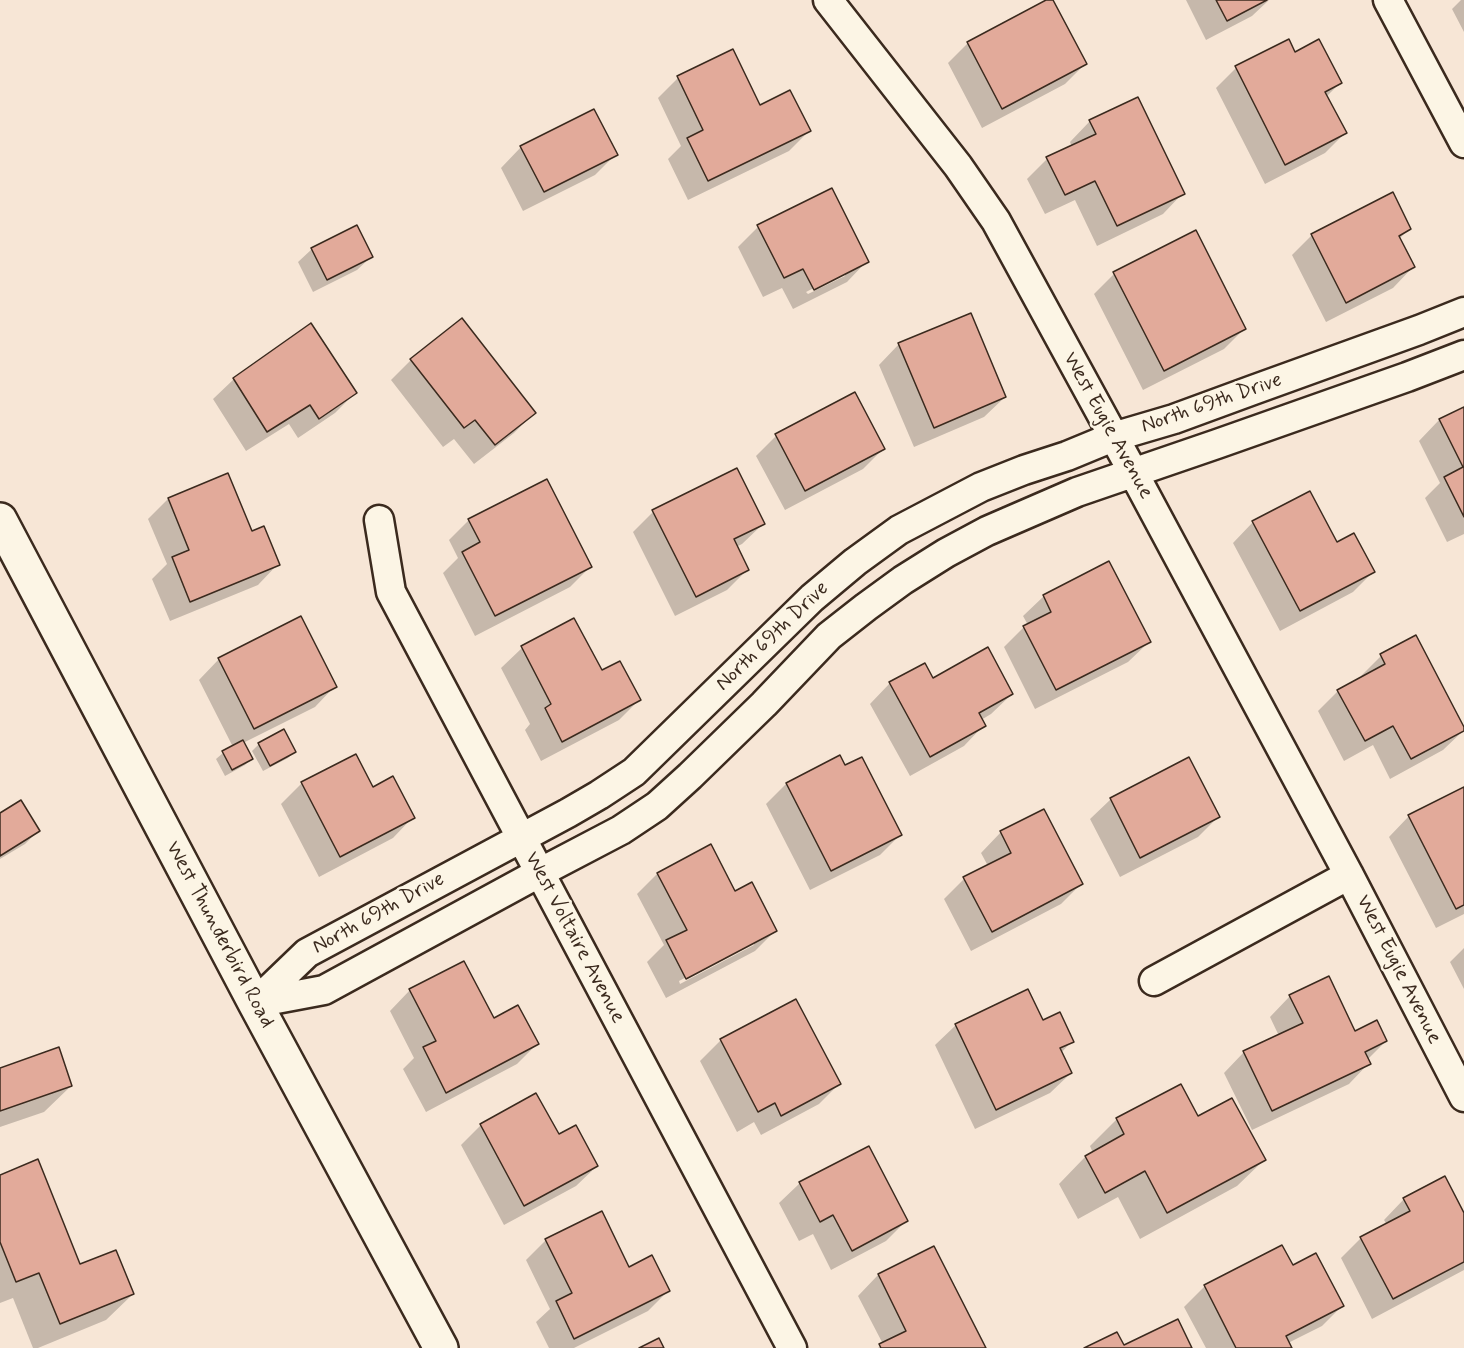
<!DOCTYPE html>
<style>
body{margin:0}
canvas{display:block;background:#f7e6d6}
</style>
<canvas width="1464" height="1348"></canvas>
<script>
const ctx = document.querySelector('canvas').getContext('2d');
ctx.lineJoin = 'round';
function fillPath(path, color) { ctx.fillStyle = color; ctx.fill(path, 'evenodd'); }
const shape = rows => new Path2D(rows.map(r => 'M' + r).join(''));
function strokePath(path, color, width, dash) { ctx.strokeStyle = color; ctx.lineWidth = width; ctx.lineCap = dash ? 'butt' : 'round'; ctx.setLineDash(dash || []); ctx.stroke(path); }
function drawText(font, color, halo, rows, align = 'center') {
  ctx.font = font + ' Mynerve,sans-serif'; ctx.lineWidth = 5; ctx.setLineDash([]); ctx.textBaseline = 'middle'; ctx.strokeStyle = halo; ctx.fillStyle = color; for (const [text, x, y, turn = 0] of rows) {
    ctx.save(); ctx.translate(x, y); ctx.rotate((+turn || 0) * Math.PI / 180); ctx.textAlign = isNaN(turn) ? turn : align; if (halo) ctx.strokeText(text, 0, 0); ctx.fillText(text, 0, 0); ctx.restore();
  }
}
const shadow = shape([
 [1049,0,1051,0,1085,64,1065,84,982,128,948,63,968,43],
 [1186,0,1269,0,1252,16,1206,40],
 [1461,0,1464,0,1464,32,1452,9],
 [1295,54,1340,83,1326,97,1345,133,1325,153,1265,184,1216,88,1236,68],
 [678,78,809,131,789,151,688,200,668,159,681,146,658,98],
 [1090,121,1183,193,1163,214,1097,246,1075,200,1045,214,1027,179,1047,159,1072,147,1070,142],
 [521,147,616,154,595,175,523,211,501,168],
 [758,227,867,261,847,282,793,309,782,288,763,297,738,247],
 [845,272,845,276,808,294,806,292],
 [1409,229,1399,239,1413,267,1393,288,1326,322,1292,255,1312,235],
 [312,249,371,257,357,270,313,292,298,262],
 [1114,274,1244,329,1224,349,1143,390,1094,294],
 [899,344,1005,397,984,417,914,447,879,365],
 [411,360,534,413,514,433,474,464,454,439,443,447,391,380],
 [234,379,355,393,335,413,298,438,289,424,246,451,213,399],
 [1464,408,1464,534,1447,542,1425,498,1440,483,1419,441,1439,420],
 [776,436,883,449,863,469,785,510,756,456],
 [168,499,251,533,278,564,258,585,170,621,152,579,167,564,148,519],
 [653,512,763,524,742,544,736,547,747,570,727,590,675,616,633,532],
 [469,520,590,567,570,587,475,636,443,573,458,558,449,540],
 [1253,522,1336,544,1373,572,1353,592,1280,631,1233,543],
 [1044,596,1149,642,1128,662,1035,709,1004,647,1024,627,1028,625,1023,616],
 [574,620,601,672,639,700,619,720,541,761,525,730,530,724,501,668,522,648],
 [1381,656,1464,730,1443,750,1390,779,1373,745,1344,761,1318,711,1338,691,1362,678,1361,676],
 [219,659,335,686,315,707,243,743,251,759,245,765,225,776,216,759,223,753,233,747,199,680],
 [932,680,1012,694,991,714,981,720,984,725,964,746,910,776,870,704,890,683],
 [283,731,294,752,288,758,263,771,252,751,259,744],
 [839,757,845,767,900,835,880,855,810,890,766,804,786,784],
 [302,783,372,789,413,817,393,838,319,877,281,804],
 [1464,788,1464,914,1436,928,1389,837,1409,816],
 [1111,799,1218,817,1198,837,1120,877,1090,819],
 [0,815,38,831,25,844,0,859],
 [1001,832,1081,884,1061,904,971,951,944,899,964,879,988,866,981,853],
 [710,846,735,893,776,930,755,951,666,998,647,962,664,945,637,894,657,874],
 [754,941,754,945,680,984,679,981],
 [1464,948,1464,989,1450,962],
 [410,990,493,1020,537,1044,517,1064,426,1112,403,1069,414,1058,390,1011],
 [1290,996,1355,1033,1386,1041,1367,1060,1369,1063,1349,1084,1252,1130,1224,1073,1244,1052,1279,1036,1270,1017],
 [795,1001,839,1084,819,1104,761,1135,754,1122,737,1132,700,1061,721,1040],
 [1042,1022,1072,1041,1061,1053,1071,1073,1050,1093,975,1129,935,1045,956,1025],
 [0,1069,71,1086,44,1112,0,1127],
 [1180,1086,1198,1118,1264,1160,1237,1186,1140,1239,1118,1197,1078,1219,1059,1184,1085,1157,1093,1153,1090,1146,1116,1120],
 [481,1125,597,1166,576,1186,504,1225,461,1145],
 [0,1176,79,1266,133,1294,106,1320,38,1348,33,1348,13,1298,0,1303],
 [800,1183,906,1221,886,1241,831,1270,813,1234,799,1241,779,1203],
 [1404,1199,1464,1216,1464,1270,1372,1319,1341,1258,1361,1238,1387,1225,1384,1220],
 [546,1240,628,1269,668,1291,648,1311,574,1348,549,1348,536,1322,550,1309,526,1260],
 [1282,1247,1292,1267,1342,1306,1322,1326,1288,1343,1290,1348,1206,1348,1184,1307,1205,1286],
 [933,1248,985,1348,878,1348,883,1344,858,1296,878,1275]
]);
const building = shape([
 [1046,0,1053,0,1087,64,1002,109,967,42,1046,0],
 [1216,0,1267,0,1227,21,1216,0],
 [1289,39,1295,52,1319,39,1342,83,1325,92,1347,133,1285,165,1235,66,1289,39],
 [733,49,760,105,790,90,811,131,708,181,687,138,703,130,677,76,733,49],
 [1138,97,1185,194,1117,226,1095,181,1065,195,1046,157,1096,134,1089,120,1138,97],
 [594,109,618,155,544,192,520,146,594,109],
 [832,188,869,262,814,290,803,269,784,278,757,225,832,188],
 [1393,192,1411,229,1399,236,1415,267,1346,303,1311,234,1393,192],
 [357,225,373,257,327,280,311,248,357,225],
 [1196,230,1246,329,1164,371,1113,272,1196,230],
 [971,313,1006,397,934,428,898,343,971,313],
 [462,318,536,413,495,445,475,420,464,428,410,359,462,318],
 [311,323,357,393,319,419,310,405,267,432,233,378,311,323],
 [855,392,885,449,805,491,775,434,855,392],
 [1464,407,1464,517,1444,477,1463,467,1439,419,1464,407],
 [737,468,765,524,734,539,749,570,696,597,652,510,737,468],
 [228,473,252,531,264,526,280,565,190,602,172,557,189,550,168,498,228,473],
 [547,479,592,567,495,616,462,552,480,542,468,519,547,479],
 [1310,491,1337,542,1354,533,1375,572,1300,611,1252,521,1310,491],
 [1109,561,1151,642,1056,690,1023,626,1051,612,1043,595,1109,561],
 [301,616,337,687,254,729,218,658,301,616],
 [574,618,602,670,620,661,641,700,562,742,545,708,551,704,521,646,574,618],
 [1416,635,1464,727,1464,731,1411,759,1393,726,1365,741,1337,690,1385,664,1380,654,1416,635],
 [988,647,1013,694,979,713,986,726,930,757,889,682,925,663,933,678,988,647],
 [284,729,296,752,270,766,258,743,284,729],
 [243,740,253,759,232,770,222,751,243,740],
 [356,754,373,787,393,776,415,818,340,857,301,782,356,754],
 [840,755,845,765,862,757,902,835,831,871,786,783,840,755],
 [1189,757,1220,817,1140,858,1110,798,1189,757],
 [1464,787,1464,905,1456,909,1408,815,1464,787],
 [21,800,40,831,0,856,0,813,21,800],
 [1044,809,1083,884,992,932,963,877,1011,853,1000,831,1044,809],
 [711,844,735,891,752,882,777,931,686,979,666,940,687,930,657,873,711,844],
 [464,961,494,1018,518,1005,539,1044,446,1093,423,1047,436,1041,409,989,464,961],
 [1329,976,1355,1031,1377,1020,1387,1041,1365,1052,1371,1064,1272,1111,1243,1051,1303,1023,1289,995,1329,976],
 [1028,989,1043,1020,1060,1012,1074,1042,1060,1048,1072,1073,996,1110,955,1024,1028,989],
 [796,999,841,1084,781,1116,775,1103,758,1112,720,1039,796,999],
 [59,1047,72,1086,0,1111,0,1068,59,1047],
 [1181,1084,1198,1116,1232,1098,1266,1160,1167,1213,1145,1171,1105,1193,1085,1156,1124,1134,1116,1118,1181,1084],
 [536,1093,559,1134,576,1125,598,1166,524,1206,480,1124,536,1093],
 [869,1146,908,1221,852,1251,833,1215,820,1222,799,1182,869,1146],
 [38,1159,80,1264,116,1250,134,1294,60,1324,39,1273,16,1282,0,1242,0,1175,38,1159],
 [1445,1176,1464,1213,1464,1262,1393,1299,1360,1237,1410,1211,1403,1198,1445,1176],
 [602,1211,629,1267,652,1255,670,1291,574,1339,556,1301,572,1293,545,1239,602,1211],
 [1282,1245,1293,1265,1316,1253,1344,1306,1286,1336,1292,1348,1236,1348,1204,1285,1282,1245],
 [934,1246,986,1348,881,1348,879,1344,906,1331,878,1274,934,1246],
 [1178,1319,1192,1348,1084,1348,1117,1332,1124,1345,1178,1319],
 [659,1338,664,1348,639,1348,659,1338]
]);
const street = shape([
 [828,0,958,166,996,221,1133,472,1349,875,1464,1097],
 [1388,0,1464,143],
 [379,520,391,592,792,1348],
 [1154,981,1349,875],
 [255,1003,307,953,568,813,599,795,634,772,812,598,855,562,899,530,981,487,1024,470,1067,456,1113,437,1174,419,1253,390,1419,330,1464,312],
 [255,1003,324,990,539,873,621,830,657,806,690,776,764,704,829,636,866,607,903,580,946,553,987,531,1077,492,1217,444,1407,377,1464,355]
]);
const secondary = shape([
 [0,520,255,1003,441,1348]
]);
const streetNames = [
 ["North 69th Drive",1212,404,-19],
 ["West Eugie Avenue",1107,426,61],
 ["North 69th Drive",773,637,-44],
 ["North 69th Drive",379,914,-29],
 ["West Thunderbird Road",219,935,62],
 ["West Voltaire Avenue",574,938,62],
 ["West Eugie Avenue",1398,970,63]
];
fillPath(shadow, '#0003');
fillPath(building, '#e2aa9a');
strokePath(building, '#3b2a1e', 1.5);
strokePath(street, '#3b2a1e', 33);
strokePath(secondary, '#3b2a1e', 38);
strokePath(street, '#fcf5e5', 28);
strokePath(secondary, '#fcf5e5', 33);
drawText('21px', '#3b2a1e', '#fcf5e5', streetNames);
</script>
